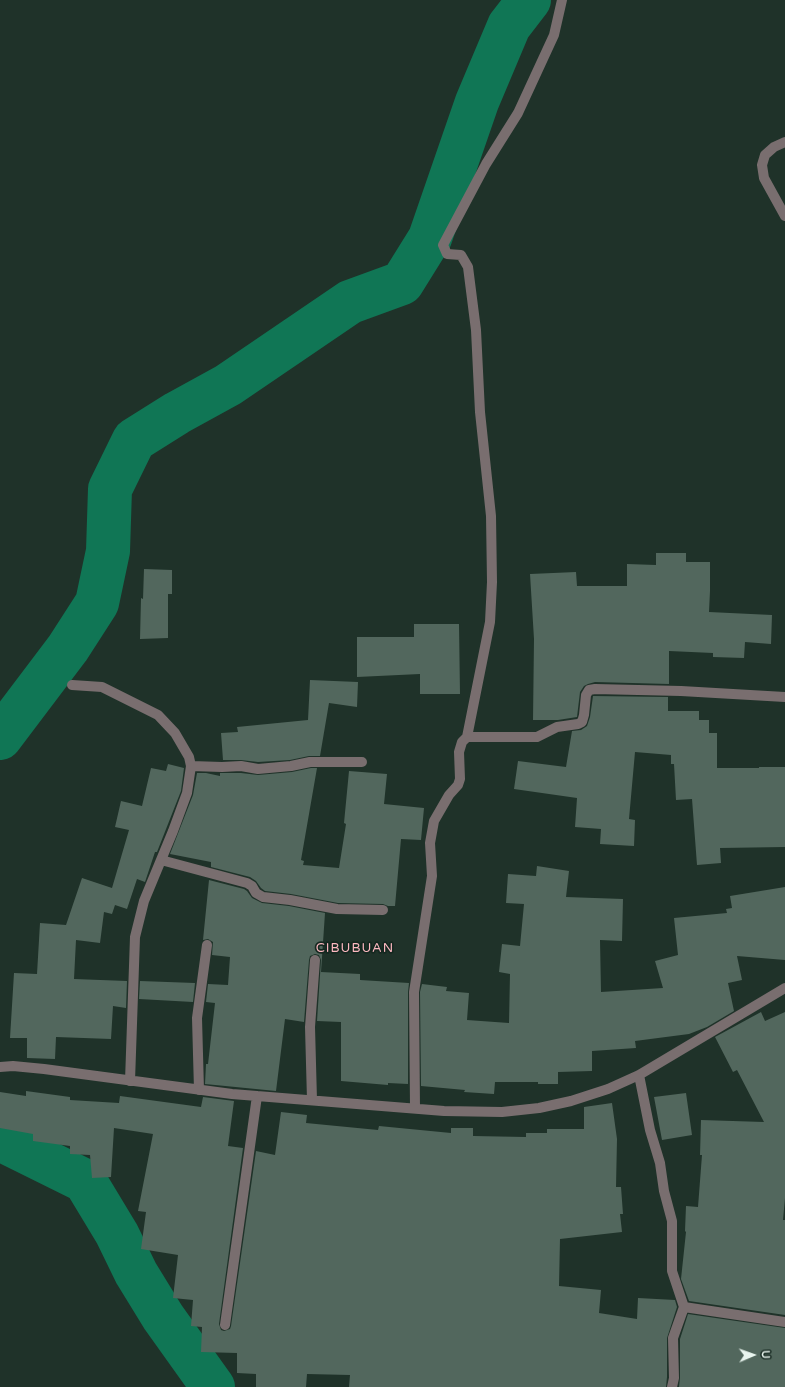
<!DOCTYPE html>
<style>
body{margin:0}
#map{position:relative;width:785px;height:1387px;overflow:hidden;background:#1f3229;font-family:"Varela Round",sans-serif}
canvas{display:block}
.north{position:absolute;left:733px;top:1335px;width:40px;height:40px;-webkit-text-stroke:3px #152820;paint-order:stroke;rotate:88deg;font-size:11px;font-weight:700;line-height:16px;text-align:center;color:#e9f5ef}
.north::after{content:'';display:block;margin:auto;width:14px;height:18px;background:#e9f5ef;clip-path:polygon(50% 0,100% 100%,50% 72%,0 100%)}
</style>
<div id="map">
<canvas width="785" height="1387"></canvas>
<div class="north">U</div>
</div>
<script>
const ctx = document.querySelector('canvas').getContext('2d');
ctx.lineJoin = 'round';
const shape = rows => new Path2D(rows.map(r => 'M' + r).join(''));
function strokePath(path, color, width, dash) { ctx.strokeStyle = color; ctx.lineWidth = width; ctx.lineCap = dash ? 'butt' : 'round'; ctx.setLineDash(dash || []); ctx.stroke(path); }
function fillPath(path, color) { ctx.fillStyle = color; ctx.fill(path, 'evenodd'); }
function drawText(font, color, halo, rows, align = 'center') {
  ctx.font = font + ' "Varela Round",sans-serif'; ctx.lineWidth = 3.5; ctx.setLineDash([]); ctx.textBaseline = 'middle'; ctx.strokeStyle = halo; ctx.fillStyle = color; for (const [text, x, y, turn = 0] of rows) {
    ctx.save(); ctx.translate(x, y); ctx.rotate((+turn || 0) * Math.PI / 180); ctx.textAlign = isNaN(turn) ? turn : align; if (halo) ctx.strokeText(text, 0, 0); ctx.fillText(text, 0, 0); ctx.restore();
  }
}
const river = shape([
 [0,738,68,648,97,603,108,551,110,489,134,440,177,413,228,385,350,302,402,283,430,238,477,102,509,26,529,0],
 [0,1139,85,1181,117,1234,136,1273,163,1317,213,1387]
]);
const building = shape([
 [656,553,686,553,686,562,710,562,710,591,709,612,772,615,771,644,745,642,744,658,713,657,713,653,669,651,669,684,595,682,588,684,584,686,580,692,577,717,558,720,533,720,534,639,530,574,576,572,577,586,627,586,627,564,656,565],
 [144,569,172,570,172,594,168,594,168,638,140,639,141,598,143,599],
 [414,624,459,624,460,694,420,694,420,674,357,677,357,637,414,637],
 [310,680,358,682,357,707,329,703,320,756,309,756,290,760,258,762,241,760,223,760,221,733,238,732,237,727,308,720],
 [593,696,668,697,668,711,699,711,699,720,709,720,709,733,717,733,717,768,759,768,759,767,785,767,785,847,720,848,721,863,697,865,692,799,676,800,674,764,671,764,671,755,635,752,629,819,635,820,634,846,600,844,601,829,575,827,577,798,514,789,518,761,566,767,572,731,581,730,587,726,590,717],
 [168,764,184,768,181,791,157,852,155,852,145,882,137,879,127,909,115,905,112,914,104,912,100,943,76,940,74,979,127,981,126,1008,113,1006,111,1039,56,1037,55,1059,27,1058,27,1038,10,1038,14,973,37,974,40,923,66,925,82,878,112,888,129,830,115,827,121,801,142,806,151,768,166,771],
 [311,768,317,768,301,860,304,861,303,865,339,868,346,824,344,823,349,771,387,774,384,804,424,808,421,840,401,839,395,906,388,906,383,904,338,903,291,894,265,891,261,888,256,881,250,877,211,867,211,862,170,854,193,795,197,773,206,773,220,776,220,773,241,773,258,775,292,772],
 [537,866,569,871,566,897,623,899,622,941,600,940,601,992,663,988,655,961,678,955,674,918,727,913,726,909,732,908,730,896,785,887,785,960,737,956,742,980,728,983,734,1011,707,1027,689,1034,635,1041,636,1048,592,1051,592,1071,558,1072,558,1084,538,1084,538,1082,495,1082,494,1094,464,1092,465,1090,421,1086,420,992,422,984,447,987,446,991,469,993,467,1020,509,1023,510,974,499,972,502,944,520,946,524,904,506,903,508,874,536,876],
 [209,880,244,889,247,891,252,898,262,903,289,906,325,913,321,972,360,974,360,980,409,983,408,992,408,1084,388,1083,388,1085,341,1081,341,1022,317,1021,321,960,319,955,315,954,310,956,309,960,304,1022,285,1019,276,1091,205,1084,206,1064,208,1064,215,1003,206,1002,208,984,228,985,230,957,212,955,213,942,208,939,203,940],
 [140,981,195,983,193,1002,139,999],
 [761,1012,765,1021,785,1012,785,1198,783,1220,785,1220,785,1315,689,1301,681,1279,686,1232,685,1231,686,1206,698,1207,702,1155,700,1155,701,1120,764,1122,737,1070,733,1072,715,1037],
 [26,1091,70,1097,70,1100,119,1103,120,1096,201,1107,203,1097,234,1101,228,1146,243,1148,219,1324,221,1330,224,1331,230,1329,231,1326,256,1151,275,1155,281,1112,307,1115,306,1123,378,1130,379,1126,451,1133,451,1128,473,1128,473,1136,526,1137,526,1133,547,1133,547,1129,584,1129,584,1107,612,1103,617,1139,616,1187,621,1187,623,1214,620,1214,622,1232,560,1239,559,1286,601,1290,599,1313,637,1319,638,1298,675,1300,677,1307,667,1338,667,1377,666,1387,349,1387,350,1375,307,1374,306,1387,256,1387,256,1374,237,1373,237,1353,201,1352,202,1327,191,1326,193,1300,173,1298,178,1255,141,1249,146,1212,138,1211,153,1134,114,1128,111,1177,92,1178,90,1155,70,1154,70,1146,33,1141,33,1134,0,1128,0,1092,26,1096],
 [686,1093,692,1135,662,1140,654,1097],
 [688,1314,785,1328,785,1387,679,1387,680,1378,680,1339]
]);
const street = shape([
 [785,142,774,147,765,155,762,165,764,178,785,216],
 [72,685,102,687,158,715,175,733,189,757,191,766,187,793,173,831,144,901,135,937,130,1081],
 [467,737,490,622,492,582,491,516,480,412,476,330,468,267,461,255,447,254,443,245,486,164,518,113,554,35,562,0],
 [191,766,222,767,241,766,258,769,291,766,310,762,362,762],
 [161,860,247,883,252,886,256,893,263,897,290,900,337,909,383,910],
 [0,1067,13,1066,44,1069,232,1094,444,1111,502,1112,539,1108,571,1101,608,1089,639,1075,785,988],
 [639,1075,650,1130,660,1163,664,1191,672,1221,672,1271,684,1307,673,1338,674,1378,672,1387],
 [199,1090,197,1018,207,945],
 [312,1100,310,1027,315,960],
 [415,1108,414,992,432,876,430,843,434,821,449,795,458,785,460,779,459,752,462,742,467,737,537,737,557,727,578,724,582,722,584,715,586,695,589,690,595,689,681,691,785,697],
 [684,1307,785,1322],
 [225,1325,257,1096]
]);
const quarterNames = [
 ["CIBUBUAN",355,949]
];
strokePath(river, '#107655', 44);
fillPath(building, '#52675d');
strokePath(street, '#796e6f', 10);
ctx.letterSpacing = '1px';
drawText('13px', '#fdb9c1', '#152820', quarterNames);
ctx.letterSpacing = '0px';
</script>
